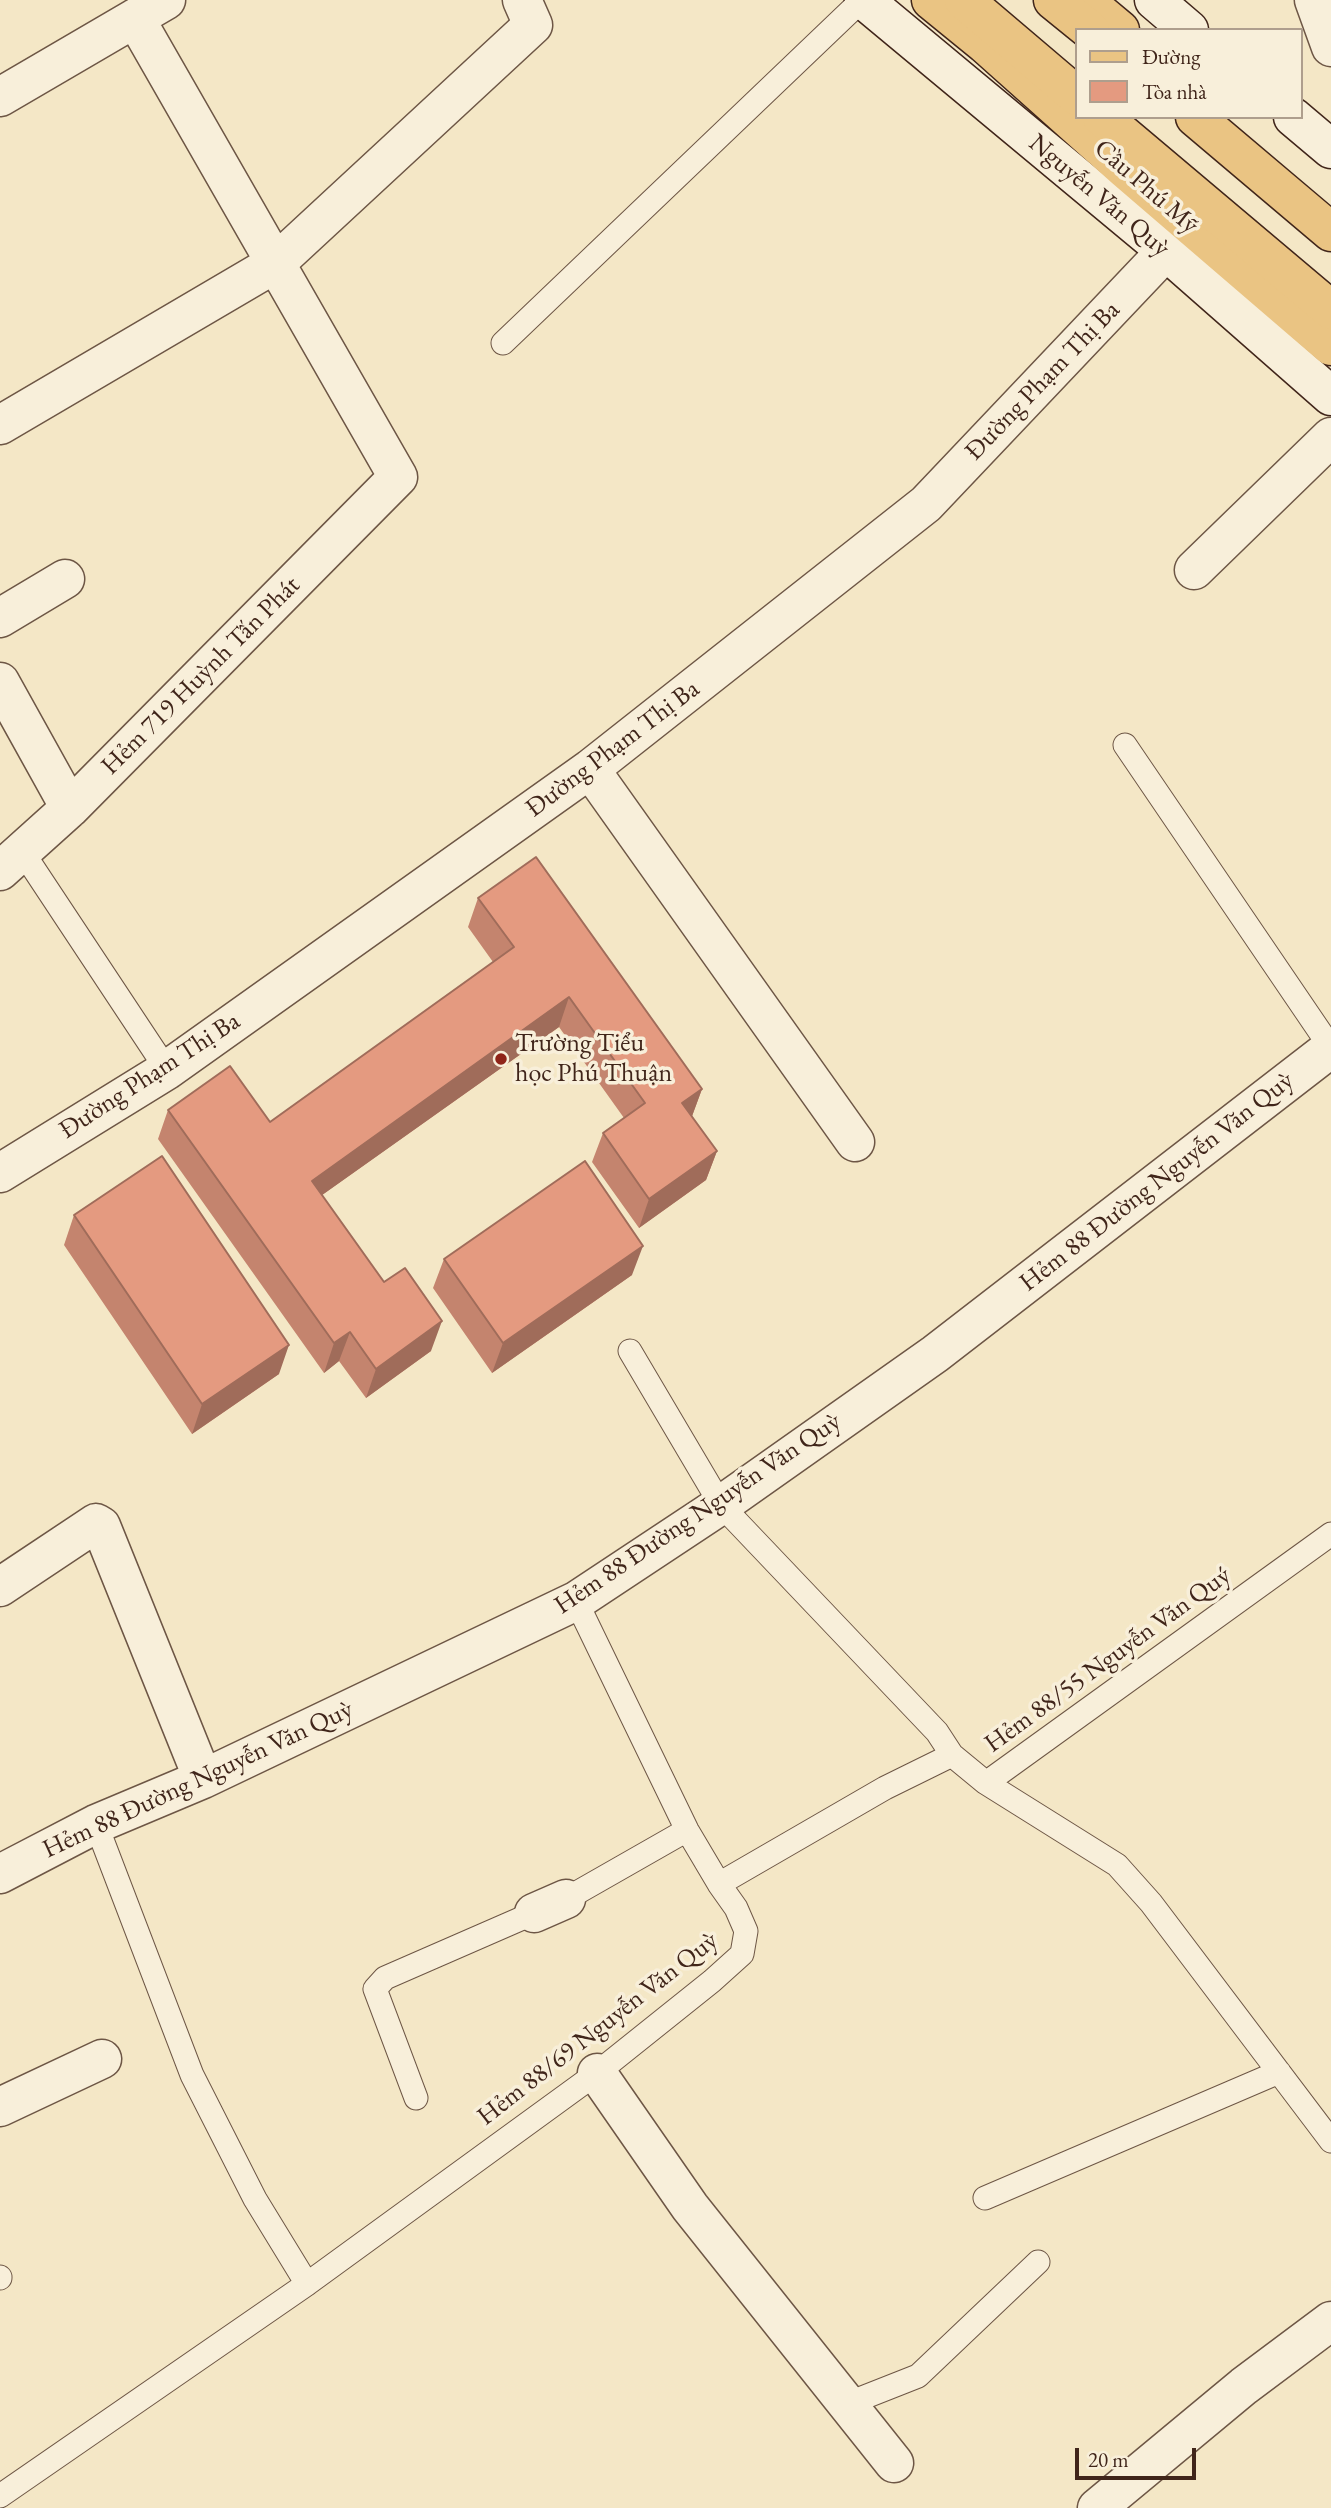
<!DOCTYPE html>
<meta charset="utf-8">
<style>
body{margin:0}
#map{position:relative;width:1331px;height:2508px;overflow:hidden;background:#f4e7c6;font-family:"EB Garamond",serif}
canvas{display:block}
.legend{position:absolute;left:1075px;top:28px;width:228px;height:91px;box-sizing:border-box;background:#f8efda;border:2px solid #ae9e8d;margin:0;padding:9px 12px;list-style:none;font-size:21px;color:#40251a}
.legend li{display:flex;align-items:center;gap:14px;height:35px}
.legend b{width:35px;border:2px solid #ae9e8d}
.scale{position:absolute;left:1075px;top:2448px;width:121px;height:32px;box-sizing:border-box;border:4px solid #40251a;border-top:0;padding-left:9px;font-size:21px;line-height:24px;white-space:nowrap;color:#40251a;-webkit-text-stroke:5px #f8efda;paint-order:stroke}
</style>
<div id="map">
<canvas width="1331" height="2508"></canvas>
<ul class="legend">
<li><b style="height:9px;background:#eac483"></b>Đường</li>
<li><b style="height:19px;background:#e49a80"></b>Tòa nhà</li>
</ul>
<div class="scale">20 m</div>
</div>
<script>
const ctx = document.querySelector('canvas').getContext('2d');
ctx.lineJoin = 'round';
const shape = rows => new Path2D(rows.map(r => 'M' + r).join(''));
function strokePath(path, color, width, dash) { ctx.strokeStyle = color; ctx.lineWidth = width; ctx.lineCap = dash ? 'butt' : 'round'; ctx.setLineDash(dash || []); ctx.stroke(path); }
function fillPath(path, color) { ctx.fillStyle = color; ctx.fill(path, 'evenodd'); }
function drawText(font, color, halo, rows, align = 'center') {
  ctx.font = font + ' "EB Garamond",serif'; ctx.lineWidth = 7; ctx.setLineDash([]); ctx.textBaseline = 'middle'; ctx.strokeStyle = halo; ctx.fillStyle = color; for (const [text, x, y, turn = 0] of rows) {
    ctx.save(); ctx.translate(x, y); ctx.rotate((+turn || 0) * Math.PI / 180); ctx.textAlign = isNaN(turn) ? turn : align; if (halo) ctx.strokeText(text, 0, 0); ctx.fillText(text, 0, 0); ctx.restore();
  }
}
const lane = shape([
 [503,343,862,0],
 [1125,745,1331,1048],
 [22,851,167,1070],
 [630,1351,721,1505,937,1732,952,1755,986,1783],
 [1331,1534,986,1783,1117,1865,1151,1903,1331,2141],
 [96,1824,192,2075,255,2199,307,2284],
 [719,1884,885,1788,952,1755],
 [566,1899,687,1830],
 [416,2098,375,1989,385,1978,534,1913],
 [985,2198,1279,2072],
 [0,2277,0,2278],
 [847,2404,918,2376,1038,2262],
 [0,2496,307,2284,597,2073,712,1981,742,1954,746,1931,736,1908,719,1884,687,1830,576,1601]
]);
const street = shape([
 [1314,0,1331,47],
 [0,97,166,0],
 [0,425,276,263,533,25,522,0],
 [1194,570,1331,437],
 [0,618,65,579],
 [0,682,70,808],
 [590,769,855,1142],
 [0,871,70,808,398,477,135,18],
 [0,1173,167,1070,590,769,926,504,1166,251],
 [0,1587,96,1523,101,1526,203,1779],
 [0,1874,96,1824,203,1779,576,1601,721,1505,935,1354,1331,1048],
 [534,1913,566,1899],
 [597,2073,690,2207,894,2463],
 [0,2107,102,2059],
 [1097,2508,1244,2386,1331,2321]
]);
const secondary = shape([
 [864,0,1166,251,1331,396],
 [1154,0,1189,30],
 [1293,117,1331,149]
]);
const primary = shape([
 [931,0,985,44,1125,169,1331,346],
 [1084,0,1120,30]
]);
const highway = shape([
 [964,0,1077,96],
 [1053,0,1090,30],
 [1102,117,1331,310],
 [1195,117,1331,232]
]);
const wall = shape([
 [478,898,702,1089,692,1116,717,1151,706,1180,639,1228,592,1162,603,1133,624,1118,559,1027,322,1195,431,1351,366,1398,339,1361,324,1373,158,1139,168,1110,270,1122,493,962,468,927],
 [74,1215,279,1374,192,1434,64,1245],
 [444,1259,632,1275,492,1373,433,1288]
]);
const shadedWall = shape([
 [569,997,559,1027,301,1210,312,1181],
 [702,1089,691,1119,682,1103],
 [717,1151,706,1180,639,1228,649,1199],
 [643,1246,632,1275,492,1373,503,1343],
 [442,1321,431,1351,366,1398,376,1369],
 [350,1332,339,1361,324,1373,334,1343],
 [289,1345,279,1374,192,1434,202,1404]
]);
const building = shape([
 [536,857,702,1089,682,1103,717,1151,649,1199,603,1133,645,1103,569,997,312,1181,384,1282,405,1268,442,1321,376,1369,350,1332,334,1343,168,1110,230,1066,270,1122,514,947,478,898,536,857],
 [162,1156,289,1345,202,1404,74,1215,162,1156],
 [585,1161,643,1246,503,1343,444,1259,585,1161]
]);
const markers = [
 [501,1059,7,"#8f2418"]
];
const streetNames = [
 ["Cầu Phú Mỹ",1146,187,41],
 ["Nguyễn Văn Quỳ",1099,196,40],
 ["Đường Phạm Thị Ba",1043,381,-46],
 ["Hẻm 719 Huỳnh Tấn Phát",201,676,-45],
 ["Đường Phạm Thị Ba",613,749,-37],
 ["Đường Phạm Thị Ba",150,1076,-33],
 ["Hẻm 88 Đường Nguyễn Văn Quỳ",1157,1182,-38],
 ["Hẻm 88 Đường Nguyễn Văn Quỳ",698,1514,-34],
 ["Hẻm 88/55 Nguyễn Văn Quý",1108,1660,-36],
 ["Hẻm 88 Đường Nguyễn Văn Quỳ",198,1780,-25],
 ["Hẻm 88/69 Nguyễn Văn Quỳ",598,2029,-38]
];
const poiNames = [
 ["Trường Tiểu",515,1044],
 ["học Phú Thuận",515,1074]
];
strokePath(lane, '#6d5645', 25);
strokePath(street, '#6d5645', 41);
strokePath(secondary, '#40251a', 41);
strokePath(primary, '#40251a', 41);
strokePath(highway, '#40251a', 41);
strokePath(lane, '#f8efda', 23);
strokePath(street, '#f8efda', 38);
strokePath(secondary, '#f8efda', 38);
strokePath(primary, '#eac483', 38);
strokePath(highway, '#eac483', 38);
fillPath(wall, '#c4846e');
fillPath(shadedWall, '#a06c5a');
fillPath(building, '#e49a80');
strokePath(building, '#a06c5a', 2);
for (const [x, y, r, color] of markers) { const dot = new Path2D(); dot.arc(x, y, r, 0, 2 * Math.PI); ctx.fillStyle = color; ctx.fill(dot); strokePath(dot, '#f8efda', 2.5); }
drawText('26px', '#40251a', '#f8efda', streetNames);
drawText('26px', '#40251a', '#f8efda', poiNames, 'left');
</script>
